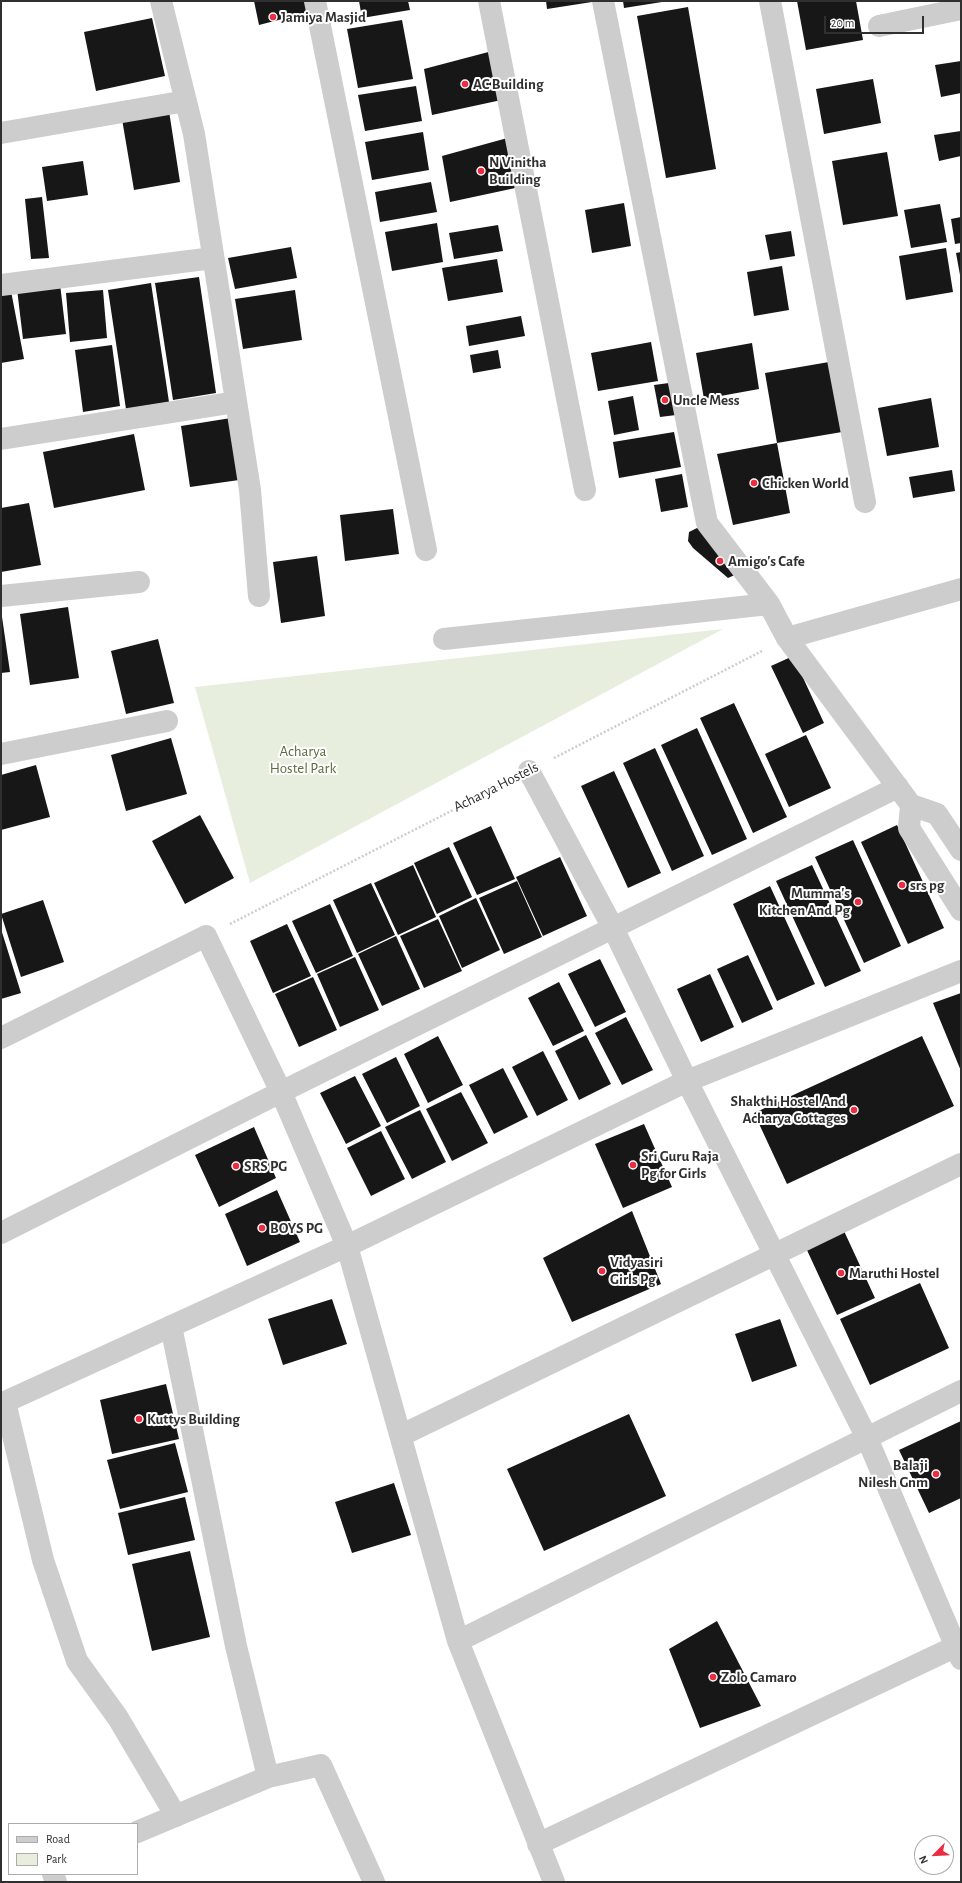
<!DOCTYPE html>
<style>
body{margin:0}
#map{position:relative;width:962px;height:1883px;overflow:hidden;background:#fff;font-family:"Alegreya Sans",sans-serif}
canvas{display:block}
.frame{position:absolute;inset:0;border:2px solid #303030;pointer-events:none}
.legend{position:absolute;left:8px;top:1823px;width:130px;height:52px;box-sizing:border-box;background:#fff;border:1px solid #acacac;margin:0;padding:5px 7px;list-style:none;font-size:12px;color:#303030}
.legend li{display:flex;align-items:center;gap:8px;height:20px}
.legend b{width:20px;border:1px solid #acacac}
.north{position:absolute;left:914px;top:1835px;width:40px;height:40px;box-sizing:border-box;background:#fff;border:1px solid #acacac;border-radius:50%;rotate:246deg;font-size:11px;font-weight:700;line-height:16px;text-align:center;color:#303030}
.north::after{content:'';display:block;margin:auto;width:14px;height:18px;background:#ed2c43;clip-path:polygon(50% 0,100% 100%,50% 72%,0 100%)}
.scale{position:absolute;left:824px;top:16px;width:100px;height:18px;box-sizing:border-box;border:2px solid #303030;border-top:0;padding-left:5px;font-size:12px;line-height:14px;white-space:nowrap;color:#303030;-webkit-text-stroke:3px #fff;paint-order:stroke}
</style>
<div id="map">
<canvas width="962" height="1883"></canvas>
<div class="frame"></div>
<ul class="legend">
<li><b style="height:5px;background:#cdcdcd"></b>Road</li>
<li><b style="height:11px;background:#e7eede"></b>Park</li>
</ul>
<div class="north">N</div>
<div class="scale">20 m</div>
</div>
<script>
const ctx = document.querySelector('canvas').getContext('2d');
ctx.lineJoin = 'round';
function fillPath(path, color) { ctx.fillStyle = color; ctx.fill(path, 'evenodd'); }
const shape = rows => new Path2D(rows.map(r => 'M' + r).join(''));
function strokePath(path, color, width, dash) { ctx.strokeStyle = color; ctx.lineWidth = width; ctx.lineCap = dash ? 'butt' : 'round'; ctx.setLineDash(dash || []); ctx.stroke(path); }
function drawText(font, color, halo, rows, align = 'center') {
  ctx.font = font + ' "Alegreya Sans",sans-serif'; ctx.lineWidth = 4; ctx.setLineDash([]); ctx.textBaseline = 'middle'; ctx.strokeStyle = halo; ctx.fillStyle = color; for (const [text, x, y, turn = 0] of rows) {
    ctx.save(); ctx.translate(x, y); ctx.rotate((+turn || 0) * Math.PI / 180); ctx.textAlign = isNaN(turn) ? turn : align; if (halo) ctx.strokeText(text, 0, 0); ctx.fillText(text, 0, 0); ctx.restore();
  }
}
const green = shape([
 [723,629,250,883,195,687]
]);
const building = shape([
 [254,1,315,1,317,10,259,25],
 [359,1,408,1,410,10,362,18],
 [546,1,592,1,592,2,547,9],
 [623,1,662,1,662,2,624,8],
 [797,1,856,1,863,40,806,50],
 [688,7,716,169,666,178,637,16],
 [152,18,165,76,96,91,84,32],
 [402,20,413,79,358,88,347,29],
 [496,50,506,99,432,115,424,69],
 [961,61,961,93,941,97,935,65],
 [873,79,881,123,824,134,816,89],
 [416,86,422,121,365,131,358,95],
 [169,111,180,182,134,190,122,119],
 [961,131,961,156,939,161,934,135],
 [423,132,429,170,372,180,365,142],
 [511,137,520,187,450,202,442,156],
 [887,152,898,216,843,225,832,161],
 [83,161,88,195,47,201,42,167],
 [431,182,437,212,380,222,375,192],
 [42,197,49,258,31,259,25,199],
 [624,203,631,246,592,253,585,210],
 [940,204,947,242,911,248,904,210],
 [961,217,961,243,955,244,951,219],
 [437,223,443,262,392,271,385,232],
 [498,225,503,251,454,259,449,233],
 [791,231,795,256,770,260,765,235],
 [291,247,297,278,235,289,228,258],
 [946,248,953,292,906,300,899,256],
 [961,252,961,275,960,275,956,253],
 [497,259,503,292,448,301,442,268],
 [782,266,789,310,754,316,747,272],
 [199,277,216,393,173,400,155,283],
 [151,283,169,402,126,409,108,290],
 [60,284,66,334,23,339,17,289],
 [103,290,107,338,70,342,66,293],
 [295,290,302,340,243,349,235,299],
 [11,291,24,359,1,363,1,293],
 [521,316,525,336,469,346,466,326],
 [651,342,658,381,598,391,591,353],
 [752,343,759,389,704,399,696,353],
 [112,345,120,406,83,412,75,350],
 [498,350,501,368,473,373,470,355],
 [829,362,842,432,777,443,765,373],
 [669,383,676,415,660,417,654,385],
 [633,396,639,430,614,435,608,401],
 [931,398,939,447,887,456,878,408],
 [231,418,239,480,190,487,181,426],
 [674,432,681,467,619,478,613,442],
 [134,434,145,490,54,508,43,452],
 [777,443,790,513,733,525,717,454],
 [952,470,955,491,913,498,909,477],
 [682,474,688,507,661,512,655,479],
 [29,503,41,565,1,572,1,508],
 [393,509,399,554,345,561,340,515],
 [707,523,739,573,728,578,693,548,688,541,689,532],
 [317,556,325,616,281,623,273,562],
 [68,607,79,678,30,685,20,614],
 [1,610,10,672,1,673],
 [158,639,174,703,126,714,111,651],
 [793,656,824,723,803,733,771,666],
 [734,703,787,817,753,833,700,718],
 [697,728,747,839,712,855,661,745],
 [806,735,831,788,789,807,765,754],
 [171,738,187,794,126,811,111,755],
 [655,748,704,856,672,871,623,763],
 [36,765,50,817,1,830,1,775],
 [614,771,661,873,628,888,581,786],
 [200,815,234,878,185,904,152,841],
 [897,825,944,928,908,944,861,842],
 [491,826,515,879,477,895,453,843],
 [853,840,901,946,864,963,815,857],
 [449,847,472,897,437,914,414,863],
 [560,857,587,916,543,936,516,877],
 [413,865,436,917,398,935,374,883],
 [812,865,861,971,825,987,776,881],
 [517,881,542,937,504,954,479,898],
 [371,883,395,935,357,953,333,900],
 [770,886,815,984,777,1001,733,904],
 [476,898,500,950,462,968,439,916],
 [43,900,64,962,21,977,1,914],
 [330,904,353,956,316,973,292,921],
 [438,919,462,971,424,988,400,936],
 [287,924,311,976,273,993,250,941],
 [1,929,21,993,1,999],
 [396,936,420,989,382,1006,358,954],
 [748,955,773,1009,742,1023,717,969],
 [355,957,379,1010,340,1027,317,974],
 [600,959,626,1012,595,1027,568,974],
 [710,974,734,1027,701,1042,677,989],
 [313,977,337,1030,299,1047,275,994],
 [559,982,584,1031,553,1046,528,998],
 [961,993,961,1071,933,1003],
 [626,1017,653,1070,622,1085,595,1033],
 [586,1035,611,1084,579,1100,555,1051],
 [438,1036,463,1085,428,1103,404,1054],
 [922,1036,954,1106,787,1184,754,1113],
 [543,1051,568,1100,537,1116,512,1067],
 [396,1057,420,1106,387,1123,362,1074],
 [503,1068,528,1117,494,1134,469,1085],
 [355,1076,381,1126,346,1144,320,1093],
 [461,1092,488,1143,452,1161,426,1109],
 [420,1110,446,1162,412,1179,385,1127],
 [644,1124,672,1187,623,1208,595,1144],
 [254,1127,276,1178,219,1207,195,1155],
 [381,1131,405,1179,371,1196,347,1148],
 [277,1190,300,1242,247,1266,225,1214],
 [632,1211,661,1284,572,1322,543,1258],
 [844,1231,875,1298,837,1315,806,1248],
 [920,1283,949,1348,870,1385,840,1319],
 [332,1299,347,1344,283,1365,268,1319],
 [780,1319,797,1366,752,1382,735,1334],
 [166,1384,179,1439,112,1454,100,1400],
 [629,1414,666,1496,544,1551,507,1469],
 [961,1421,961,1498,929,1513,899,1450],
 [175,1443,188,1492,120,1509,107,1460],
 [394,1483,411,1535,352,1553,335,1502],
 [185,1497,195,1540,128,1555,118,1513],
 [190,1551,210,1637,152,1651,132,1564],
 [717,1621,761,1706,700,1728,669,1649]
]);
const path = shape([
 [554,758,762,651],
 [230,924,504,784]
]);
const street = shape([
 [161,1,194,134,250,490,259,596],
 [315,1,426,550],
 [489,1,585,490],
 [603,1,707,523,769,604,787,638,911,805,937,814,961,850],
 [770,1,865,502],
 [879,26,961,9],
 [1,133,186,101],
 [1,285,213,258],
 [1,439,236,402],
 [1,596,139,582],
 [787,638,961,589],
 [444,639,769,604],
 [1,754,167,721],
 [529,771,613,928,687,1081,867,1438,961,1659],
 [911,805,909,828,961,910],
 [1,1038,206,936,281,1092,347,1246,458,1641,554,1882],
 [1,1233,281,1092,898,787],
 [171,1326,236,1646,268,1777,321,1765,374,1882],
 [5,1402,347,1246,687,1081,961,971],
 [1,1404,5,1402,43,1560,77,1661,118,1718,176,1816],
 [402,1435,961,1164],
 [458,1641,961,1391],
 [137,1832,268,1777],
 [538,1844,961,1644],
 [53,1874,56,1882]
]);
const markers = [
 [273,17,4,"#ed2c43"],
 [465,84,4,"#ed2c43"],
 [481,171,4,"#ed2c43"],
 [665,400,4,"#ed2c43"],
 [754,483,4,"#ed2c43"],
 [720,561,4,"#ed2c43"],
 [902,885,4,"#ed2c43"],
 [858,902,4,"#ed2c43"],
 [854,1110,4,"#ed2c43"],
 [633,1165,4,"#ed2c43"],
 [236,1166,4,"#ed2c43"],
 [262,1228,4,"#ed2c43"],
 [602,1271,4,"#ed2c43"],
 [841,1273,4,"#ed2c43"],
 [139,1419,4,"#ed2c43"],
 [936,1474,4,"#ed2c43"],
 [713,1677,4,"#ed2c43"]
];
const poiNames = [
 ["Jamiya Masjid",281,17],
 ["AC Building",473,84],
 ["N Vinitha",489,162],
 ["Building",489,179],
 ["Uncle Mess",673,400],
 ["Chicken World",762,483],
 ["Amigo's Cafe",728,561],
 ["srs pg",910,885],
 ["Mumma's",850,893,"right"],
 ["Kitchen And Pg",850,910,"right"],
 ["Shakthi Hostel And",846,1101,"right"],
 ["Acharya Cottages",846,1118,"right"],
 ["Sri Guru Raja",641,1156],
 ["Pg for Girls",641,1173],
 ["SRS PG",244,1166],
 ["BOYS PG",270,1228],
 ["Vidyasiri",610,1262],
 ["Girls Pg",610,1279],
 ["Maruthi Hostel",849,1273],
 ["Kuttys Building",147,1419],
 ["Balaji",928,1465,"right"],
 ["Nilesh Gnm",928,1482,"right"],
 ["Zolo Camaro",721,1677]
];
const parkNames = [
 ["Acharya",303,751],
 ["Hostel Park",303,768]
];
const streetNames = [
 ["Acharya Hostels",496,787,-27]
];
fillPath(green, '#e7eede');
fillPath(building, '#171717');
strokePath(path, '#cdcdcd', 2.5, [2, 2]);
strokePath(street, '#cdcdcd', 22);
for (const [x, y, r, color] of markers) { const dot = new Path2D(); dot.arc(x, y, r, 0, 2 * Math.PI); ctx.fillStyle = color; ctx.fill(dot); strokePath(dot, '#fff', 1.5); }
drawText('bold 15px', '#303030', '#fff', poiNames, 'left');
drawText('15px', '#556e3b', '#fff', parkNames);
drawText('15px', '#303030', '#fff', streetNames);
</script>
